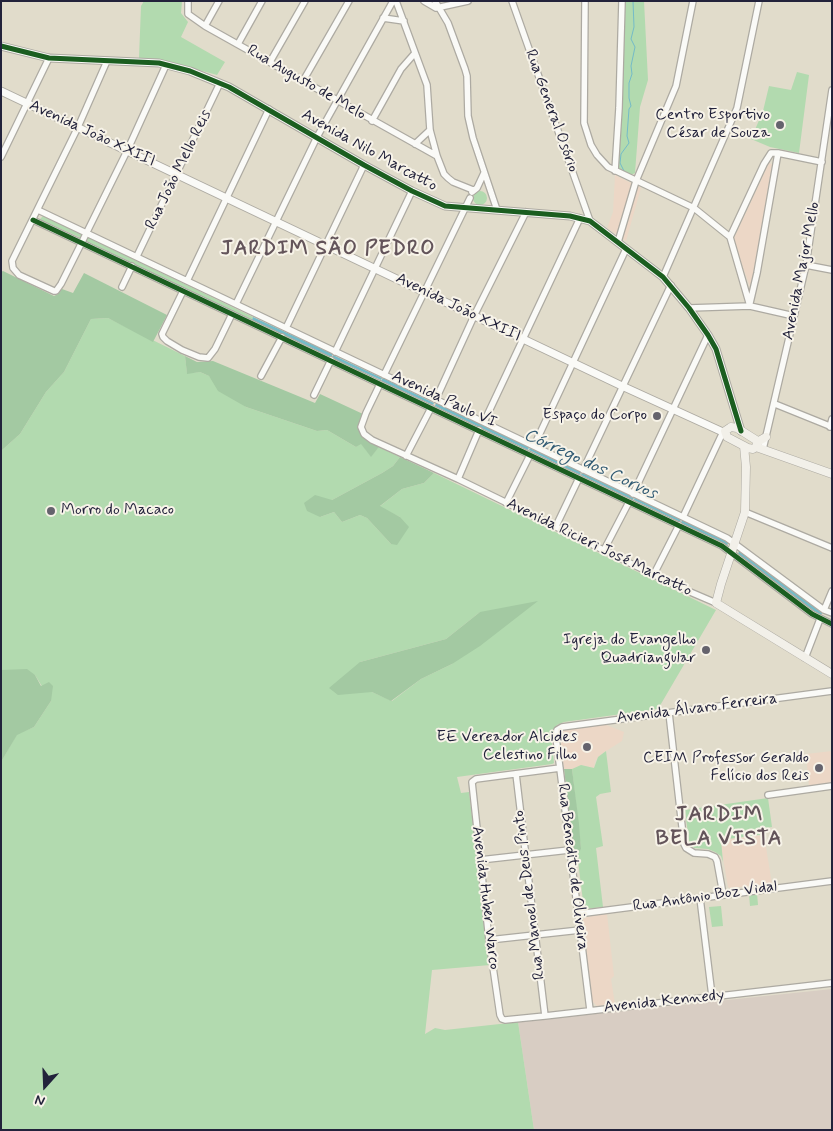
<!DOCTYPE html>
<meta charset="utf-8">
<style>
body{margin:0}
#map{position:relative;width:833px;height:1131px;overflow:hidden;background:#e1dccb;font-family:Mynerve,sans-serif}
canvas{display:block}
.frame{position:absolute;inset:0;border:2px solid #22223b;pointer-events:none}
.north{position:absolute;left:20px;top:1061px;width:50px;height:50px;-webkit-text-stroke:4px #f7f3e8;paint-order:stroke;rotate:200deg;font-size:14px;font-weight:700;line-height:20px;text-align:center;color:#22223b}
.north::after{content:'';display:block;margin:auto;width:18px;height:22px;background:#22223b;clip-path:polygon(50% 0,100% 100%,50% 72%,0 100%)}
</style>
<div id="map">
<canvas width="833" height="1131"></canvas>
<div class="frame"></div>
<div class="north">N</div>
</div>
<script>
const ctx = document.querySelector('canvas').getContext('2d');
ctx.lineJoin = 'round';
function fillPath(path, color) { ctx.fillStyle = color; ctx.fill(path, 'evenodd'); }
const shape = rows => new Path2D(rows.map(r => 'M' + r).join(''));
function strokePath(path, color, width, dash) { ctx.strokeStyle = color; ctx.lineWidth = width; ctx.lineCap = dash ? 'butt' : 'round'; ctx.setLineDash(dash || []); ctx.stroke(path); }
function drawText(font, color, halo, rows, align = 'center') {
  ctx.font = font + ' Mynerve,sans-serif'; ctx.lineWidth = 4; ctx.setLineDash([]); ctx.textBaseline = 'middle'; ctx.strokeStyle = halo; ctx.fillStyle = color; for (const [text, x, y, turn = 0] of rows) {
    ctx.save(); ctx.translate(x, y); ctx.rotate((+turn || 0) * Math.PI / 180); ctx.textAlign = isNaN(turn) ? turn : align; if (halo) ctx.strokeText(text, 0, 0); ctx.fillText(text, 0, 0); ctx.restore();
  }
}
const built = shape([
 [769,163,772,164,757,255,750,287,733,240],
 [615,175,641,188,626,241,607,228,613,212],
 [604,724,624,732,622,741,603,753,595,761,594,768,581,765,575,769,564,769,560,736,562,730],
 [832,751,832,783,809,786,806,754],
 [764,835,772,884,730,888,728,887,720,840],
 [607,914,614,976,611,979,615,1004,597,1006,591,1000,583,920,586,917]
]);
const industrial = shape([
 [832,989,832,1130,534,1130,518,1022]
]);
const green = shape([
 [144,1,182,1,181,13,188,22,181,37,225,62,217,75,159,59,139,58,141,6],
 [625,1,644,1,648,80,640,107,635,173,629,176,618,170,617,140,623,76],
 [797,72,809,75,799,153,770,147,751,139,763,111,769,86,791,90],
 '473 198a7 7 0 1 1 14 0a7 7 0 1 1-14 0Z',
 [43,216,81,234,81,238,41,220,40,219],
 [87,237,253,317,252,320,86,241],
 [108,318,185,356,187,373,200,372,209,376,246,407,317,431,327,430,356,447,361,443,371,456,379,447,400,457,393,466,382,473,332,500,320,517,334,512,342,522,360,515,367,518,391,544,400,517,379,507,402,489,424,483,434,473,716,610,658,709,564,722,557,725,551,735,554,763,552,764,457,777,461,793,469,792,490,965,432,970,425,1034,435,1028,445,1030,518,1022,534,1130,1,1130,1,762,17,734,34,727,51,701,35,675,1,670,1,451,20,434,46,392,64,372,91,319],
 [480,612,452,664,421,679,392,701,372,692,360,662,446,639],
 [606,751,611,792,600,794,596,797,603,846,596,848,603,907,584,909,577,853,581,849,572,769,581,765,594,768,598,757],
 [768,798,772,827,765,828,765,834,721,840,723,862,721,856,715,852,708,849,694,848,689,843,685,810],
 [757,893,758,905,750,906,749,894],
 [721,906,723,926,712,927,709,907]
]);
const forest = shape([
 [3,271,54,296,58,294,62,289,73,293,84,273,167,315,153,342,108,318,91,319,64,372,46,392,20,434,1,451,1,272],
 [185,356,197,362,213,361,315,403,320,394,363,414,359,423,359,430,372,443,379,447,371,457,361,444,356,447,327,430,317,431,246,407,218,391,209,376,200,372,187,374],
 [400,457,434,473,424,483,402,489,380,506,400,517,409,527,397,545,391,544,367,518,360,515,342,522,334,512,320,517,307,511,304,503,315,495,332,500,382,473,393,466],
 [538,601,480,646,452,664,421,679,391,701,372,692,338,695,329,688,360,662,446,639,480,612],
 [27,669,35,675,41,686,49,682,53,686,51,701,34,727,17,735,1,762,1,670],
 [564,769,572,769,579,824,581,849,579,852,574,854]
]);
const water = shape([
 [253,317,333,354,331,357,252,320],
 [333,355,382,378,381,380,332,358],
 [383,378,434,403,433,405,381,381],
 [436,403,529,447,528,450,435,406],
 [530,448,581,472,580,475,529,450],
 [582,473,634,497,633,500,581,475],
 [635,497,681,519,680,522,634,500],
 [682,520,724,540,728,543,727,546,681,523],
 [739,551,822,613,821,616,738,555]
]);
const stream = shape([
 [624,171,620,163,621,154,629,143,627,136,629,109,631,106,629,98,629,83,632,74,631,66,635,47,631,39,634,27,633,1]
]);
const minor = shape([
 [188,1,188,14,205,26,437,156],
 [396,1,427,85,430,130,437,156,444,174,448,178,453,182,473,190],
 [424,1,436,8,468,1],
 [435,1,448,23,465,69,467,76,468,116,473,138,497,210],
 [512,1,590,221],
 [585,1,584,123,591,145,597,155,608,167,694,208,730,237,750,306],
 [383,18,404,21],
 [205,26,219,1],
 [238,44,262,1],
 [107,61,78,127,12,261,13,268,19,275,54,291,56,291,61,284,82,242,127,151,166,65],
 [270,62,305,1],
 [303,81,349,1],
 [372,121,401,69,415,53],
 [415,144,430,130],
 [1,157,49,58],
 [615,171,619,108,622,1],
 [472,192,477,188,484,173],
 [38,210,727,538,824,610,832,613],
 [33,220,722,546,812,614,832,624],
 [730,237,764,164,771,153,778,153,822,162],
 [618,242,636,181,676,86,693,1],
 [137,256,220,83],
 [806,265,832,270],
 [663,277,737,108,759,1],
 [187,281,269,109],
 [122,287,132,266],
 [183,291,162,334,163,337,167,341,182,350,199,357,208,358,215,349,232,314],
 [750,303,757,273,778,153],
 [236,304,317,137,393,1],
 [689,308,750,306,794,316],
 [286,328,364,165],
 [335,352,412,191],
 [384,375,470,198],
 [261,376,282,337],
 [380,384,366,413,361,427,364,434,372,440,458,479,681,588,716,603],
 [314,395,331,360],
 [436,399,474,316,526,212],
 [775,404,832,427],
 [484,422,580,218],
 [830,427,832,419],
 [534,446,626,249],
 [763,449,806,265,832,90],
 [406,456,431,408],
 [583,470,671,285],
 [458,479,479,430],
 [633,494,708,335],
 [506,503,530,455],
 [745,512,832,548],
 [683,517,723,432],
 [556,526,579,478],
 [604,550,629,502],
 [654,574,679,525],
 [824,610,832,591],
 [805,658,820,619],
 [669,713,684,844,686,848,694,853,708,854,715,857,717,861,723,894],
 [560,768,476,779,472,782,489,940,500,1015,502,1019,505,1020,545,1016,832,983],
 [516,774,545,1016],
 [768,795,832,786],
 [480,860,569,850],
 [700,898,712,996],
 [578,914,832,881],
 [489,940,580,930],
 [590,1010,556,737,557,730,562,727,832,691]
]);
const tertiary = shape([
 [1,46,49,58,159,63,190,71,229,87,364,165,412,191,445,206,570,216,590,221,663,277,689,308,708,335,716,349,741,431],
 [1,91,622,386,725,433]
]);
const secondary = shape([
 [731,427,737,428,756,440,757,443,756,447,753,449,748,448,727,437,725,431,731,427],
 [757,442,766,437],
 [744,446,746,467,745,512,721,584,716,603,832,674],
 [756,447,832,474]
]);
const cycleway = shape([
 [1,46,49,58,159,63,190,71,229,87,364,165,412,191,445,206,570,216,590,221,663,277,689,308,708,335,716,349,741,431],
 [33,220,722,546,812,614,832,624]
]);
const markers = [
 [780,125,5,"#65636d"],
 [657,416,5,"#65636d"],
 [51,511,5,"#65636d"],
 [706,650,5,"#65636d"],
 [587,747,5,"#65636d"],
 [819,768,5,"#65636d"]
];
const streetNames = [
 ["Rua Augusto de Melo",306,83,30],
 ["Rua General Osório",551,111,70],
 ["Avenida João XXIII",92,134,25],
 ["Avenida Nilo Marcatto",369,151,29],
 ["Rua João Mello Reis",179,170,-64],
 ["Avenida Major Mello",802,271,-79],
 ["Avenida João XXIII",458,308,26],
 ["Avenida Paulo VI",444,400,25],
 ["Avenida Ricieri José Marcatto",599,548,26],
 ["Avenida Álvaro Ferreira",697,709,-7],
 ["Rua Benedito de Oliveira",572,867,83],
 ["Rua Manoel de Deus Pinto",530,895,-97],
 ["Rua Antônio Boz Vidal",705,897,-8],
 ["Avenida Huber Warco",485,898,83],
 ["Avenida Kennedy",664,1002,-6]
];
const poiNames = [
 ["Centro Esportivo",770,116],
 ["César de Souza",770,134],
 ["Espaço do Corpo",647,416],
 ["Morro do Macaco",61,511,"left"],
 ["Igreja do Evangelho",696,641],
 ["Quadriangular",696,659],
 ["EE Vereador Alcides",577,738],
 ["Celestino Filho",577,756],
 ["CEIM Professor Geraldo",809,759],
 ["Felício dos Reis",809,777]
];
const waterNames = [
 ["Córrego dos Corvos",590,465,25]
];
const districtNames = [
 ["JARDIM SÃO PEDRO",328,250],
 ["JARDIM",719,816],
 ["BELA VISTA",719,840]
];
fillPath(built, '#ecd7c6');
fillPath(industrial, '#d8cdc3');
fillPath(green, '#b2daaf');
fillPath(forest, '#a3c9a2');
fillPath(water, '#74bbc8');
strokePath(stream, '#74bbc8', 1);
strokePath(minor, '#adaaa2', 8);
strokePath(tertiary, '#adaaa2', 9);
strokePath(secondary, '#adaaa2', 9);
strokePath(minor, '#fafaf7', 5.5);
strokePath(tertiary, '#fafaf7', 7);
strokePath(secondary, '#f2f0e9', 8);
strokePath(cycleway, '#1b5e20', 5);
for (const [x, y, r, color] of markers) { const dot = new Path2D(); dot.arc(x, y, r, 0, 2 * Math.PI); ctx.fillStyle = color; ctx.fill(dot); strokePath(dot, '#f7f3e8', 2); }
drawText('16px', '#22223b', '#f7f3e8', streetNames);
drawText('16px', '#22223b', '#f7f3e8', poiNames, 'right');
drawText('italic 18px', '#305a73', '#f7f3e8', waterNames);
ctx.letterSpacing = '1px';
drawText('bold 21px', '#63545a', '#f7f3e8', districtNames);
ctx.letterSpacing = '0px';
</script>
